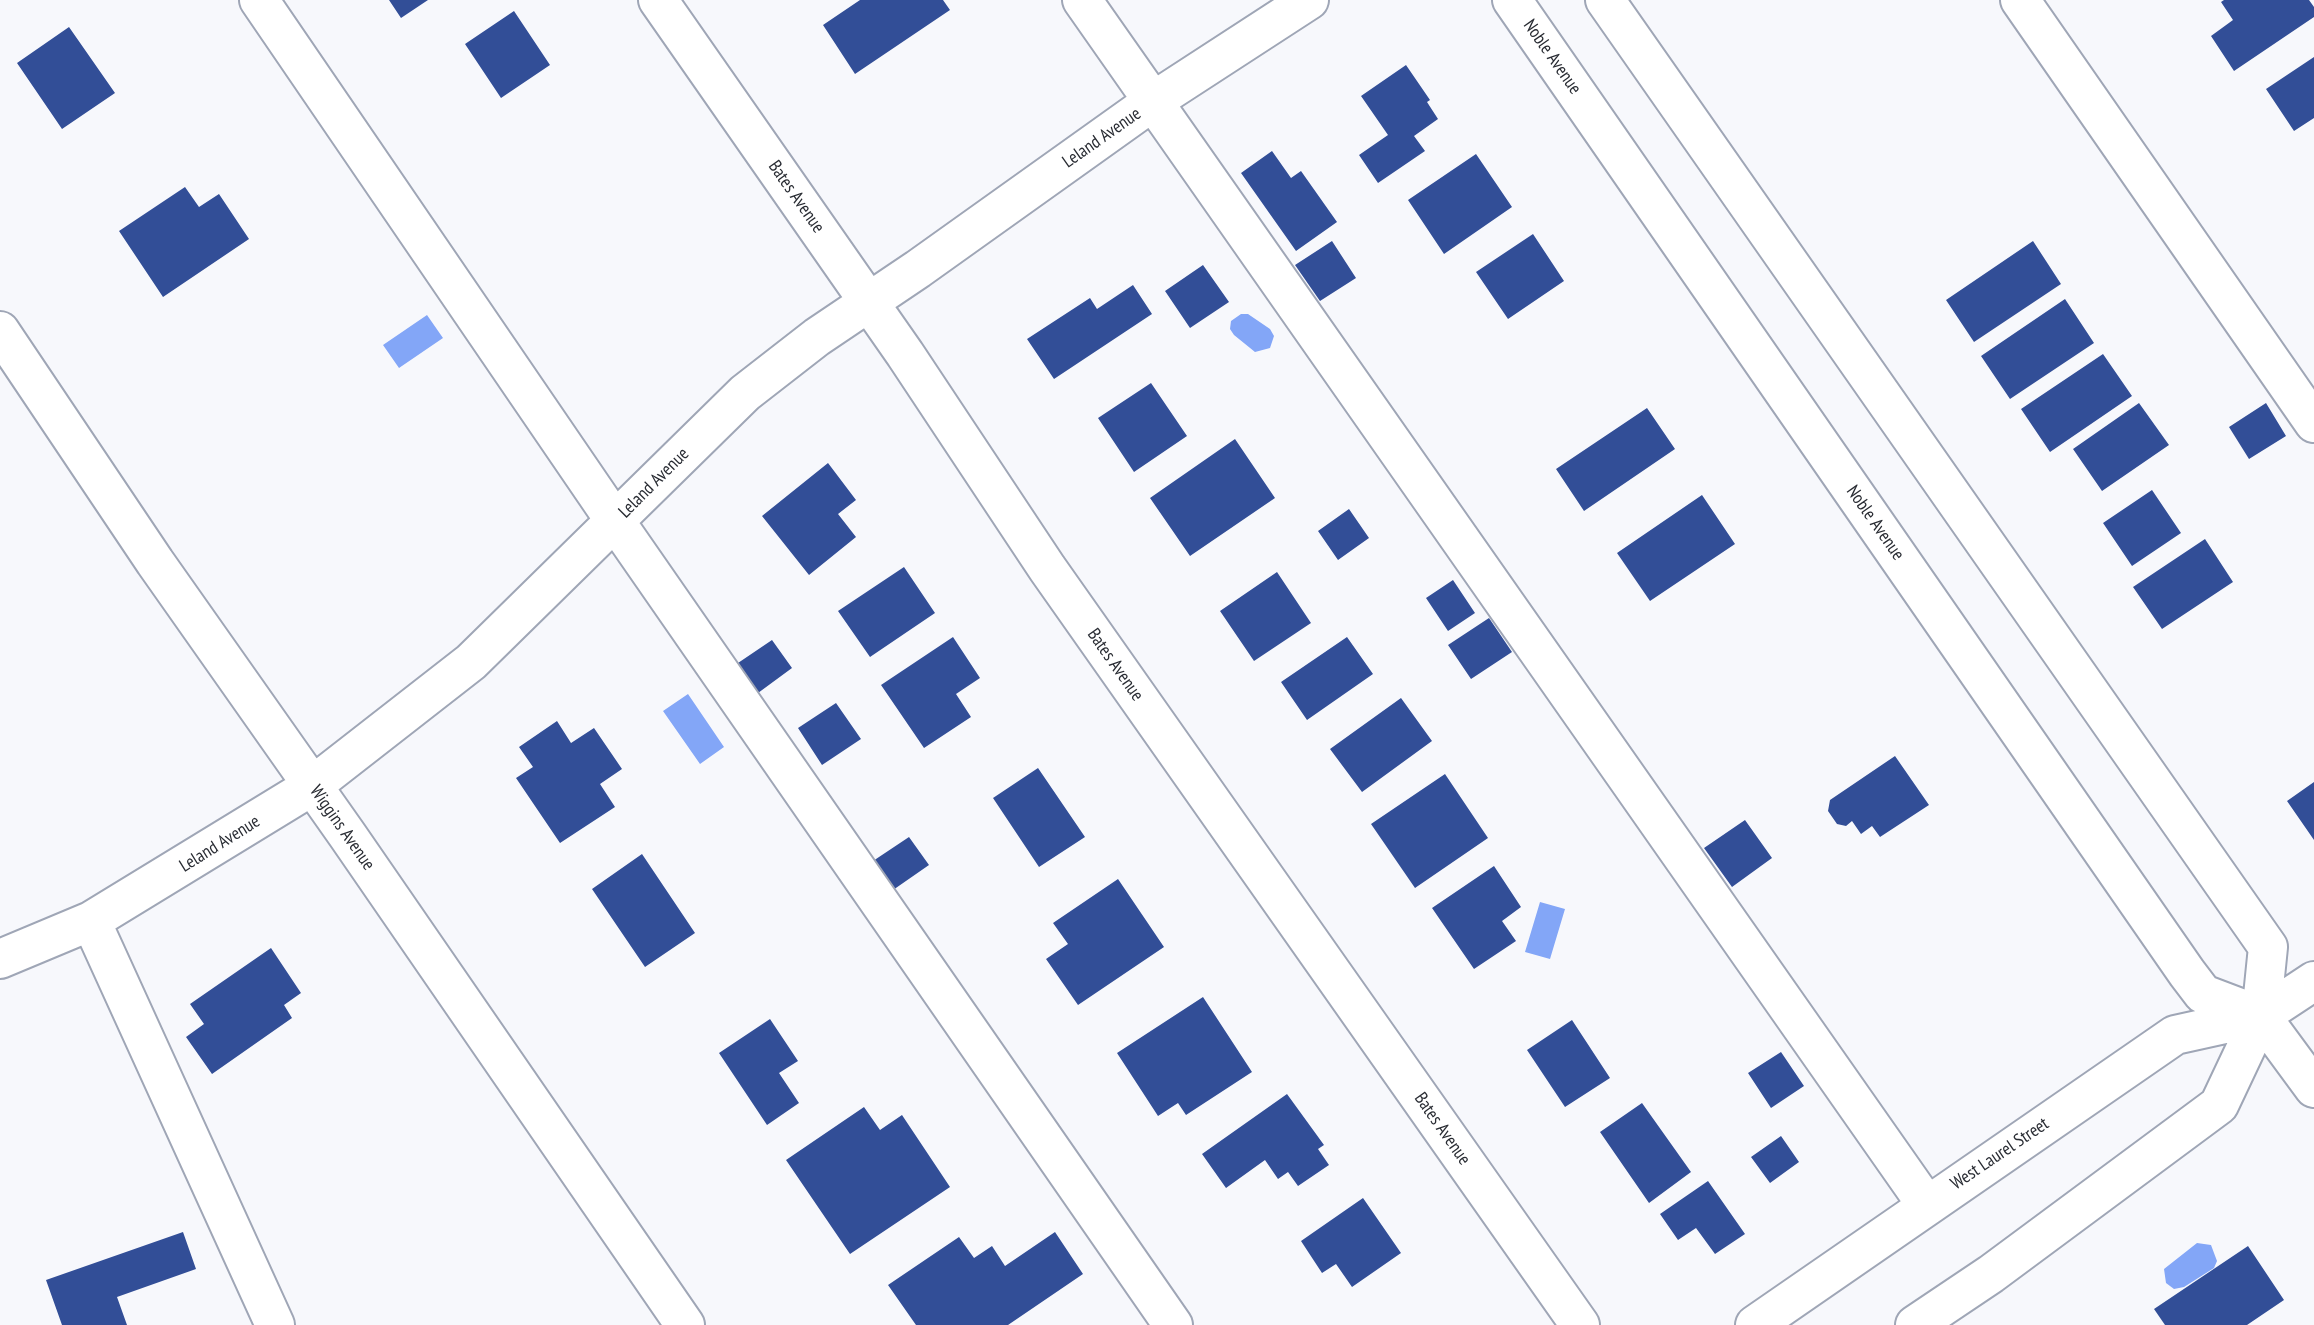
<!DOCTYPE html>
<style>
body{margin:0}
canvas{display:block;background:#f7f8fc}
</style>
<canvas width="2314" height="1325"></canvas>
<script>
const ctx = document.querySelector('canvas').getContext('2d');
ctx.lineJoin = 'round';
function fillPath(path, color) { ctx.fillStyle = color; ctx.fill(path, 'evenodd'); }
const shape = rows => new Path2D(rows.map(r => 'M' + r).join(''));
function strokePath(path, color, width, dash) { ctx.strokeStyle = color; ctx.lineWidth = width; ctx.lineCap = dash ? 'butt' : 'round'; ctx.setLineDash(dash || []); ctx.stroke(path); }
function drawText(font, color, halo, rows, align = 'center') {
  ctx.font = font + ' "PT Sans Narrow",sans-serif'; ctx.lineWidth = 7; ctx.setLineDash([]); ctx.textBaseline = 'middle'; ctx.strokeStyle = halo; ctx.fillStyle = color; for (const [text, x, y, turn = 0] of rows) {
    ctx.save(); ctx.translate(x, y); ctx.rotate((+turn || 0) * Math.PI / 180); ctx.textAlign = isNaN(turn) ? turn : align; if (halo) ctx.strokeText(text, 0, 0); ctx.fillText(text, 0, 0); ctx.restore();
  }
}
const water = shape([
 [1241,314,1248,314,1270,329,1274,336,1270,348,1255,352,1234,335,1230,329,1231,321],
 [427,315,443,338,399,368,383,345],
 [688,694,724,747,700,764,663,711],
 [1540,902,1565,909,1550,959,1525,952],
 [2197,1243,2211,1245,2217,1261,2214,1268,2184,1287,2174,1289,2166,1283,2164,1269]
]);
const building = shape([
 [389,0,428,0,401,18],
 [860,0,943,0,950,10,855,74,823,25],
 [2224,0,2309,0,2314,7,2314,17,2234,71,2211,36,2233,20,2221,2],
 [514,11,550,65,501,98,465,44],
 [69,27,115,93,62,129,17,63],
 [2314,57,2314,118,2294,131,2266,89],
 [1406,65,1430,100,1427,102,1438,119,1414,136,1425,151,1378,183,1359,155,1388,135,1361,96],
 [1272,151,1291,178,1301,171,1337,222,1296,251,1241,173],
 [1476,154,1512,207,1444,254,1408,200],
 [185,187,199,207,219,194,249,239,163,297,119,231],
 [1533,234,1564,281,1508,319,1476,272],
 [1332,241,1356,278,1320,301,1295,265],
 [2033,241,2061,284,1974,342,1946,300],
 [1203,265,1229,302,1190,328,1165,291],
 [1133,285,1152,314,1054,379,1027,339,1090,298,1097,309],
 [2065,299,2094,343,2010,399,1981,356],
 [2103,354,2132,396,2050,452,2021,409],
 [1151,383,1187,436,1134,472,1098,418],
 [2139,403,2169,445,2102,491,2073,449],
 [2266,403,2286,436,2249,459,2229,427],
 [1647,408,1675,449,1584,511,1556,469],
 [1235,439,1275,498,1190,556,1150,498],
 [828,463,856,500,838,514,856,537,809,575,762,516],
 [2152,490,2181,533,2132,566,2103,523],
 [1702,495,1735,544,1650,601,1617,553],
 [1349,509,1369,538,1338,560,1318,531],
 [2205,539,2233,582,2162,629,2133,587],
 [904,567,935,613,870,657,838,611],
 [1277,572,1311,623,1254,661,1220,611],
 [1453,580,1475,613,1448,631,1426,598],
 [1489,618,1512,652,1471,679,1448,645],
 [953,637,980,678,956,694,971,717,924,748,881,685],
 [1347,637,1373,674,1307,720,1281,682],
 [772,640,792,668,758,693,738,663],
 [1401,698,1432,741,1362,792,1330,749],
 [836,703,861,739,822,765,798,728],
 [557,721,571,743,594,728,622,769,600,784,615,807,560,843,516,778,533,767,519,747],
 [1895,756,1929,805,1880,837,1872,826,1861,834,1852,821,1846,826,1837,824,1828,811,1830,800],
 [1038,768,1085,837,1039,867,993,798],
 [1445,774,1488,838,1415,888,1371,824],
 [2314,782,2314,840,2287,801],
 [1745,820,1772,858,1732,887,1704,848],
 [909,837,929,865,893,890,873,861],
 [642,854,695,933,645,967,592,889],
 [1494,866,1521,907,1502,921,1516,941,1474,969,1432,908],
 [1118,879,1164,947,1078,1005,1046,959,1068,944,1053,923],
 [271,948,301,993,284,1005,292,1018,212,1074,186,1037,204,1024,190,1004],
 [1203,997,1252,1072,1186,1115,1178,1103,1158,1116,1117,1053],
 [770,1019,798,1061,779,1073,799,1103,767,1125,719,1053],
 [1572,1020,1610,1078,1565,1107,1527,1050],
 [1781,1052,1804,1086,1771,1108,1748,1073],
 [1287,1094,1324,1145,1318,1149,1329,1165,1298,1186,1288,1172,1278,1179,1265,1160,1226,1188,1202,1154],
 [1642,1103,1691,1172,1649,1203,1600,1132],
 [864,1107,880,1130,902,1115,950,1187,850,1254,786,1160],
 [1781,1136,1799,1162,1770,1183,1751,1157],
 [1708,1181,1745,1234,1715,1254,1696,1228,1678,1240,1660,1214],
 [1363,1198,1401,1253,1352,1287,1336,1264,1322,1273,1301,1241],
 [183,1232,196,1269,117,1297,127,1325,62,1325,46,1280],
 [1055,1232,1083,1274,1008,1325,916,1325,888,1285,959,1237,974,1258,992,1246,1005,1266],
 [2248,1246,2284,1300,2247,1325,2165,1325,2154,1309]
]);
const minor = shape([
 [259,0,615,521,1173,1325],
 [658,0,905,354,1047,568,1580,1325],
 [1082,0,1926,1204],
 [1512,0,2187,973,2203,994,2261,1016,2314,1088],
 [1605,0,2268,947,2261,1016,2219,1105,1991,1274,1915,1325],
 [2020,0,2314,423],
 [0,331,155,562,348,836,685,1325],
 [91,921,275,1325],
 [0,959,91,921,312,786,471,662,745,393,817,337,918,269,1152,102,1309,0],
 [1755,1325,2175,1035,2261,1016,2314,981]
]);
const streetNames = [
 ["Noble Avenue",1552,57,55],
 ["Leland Avenue",1102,138,-35],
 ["Bates Avenue",796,197,55],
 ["Leland Avenue",654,483,-45],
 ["Noble Avenue",1875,523,55],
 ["Bates Avenue",1115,665,55],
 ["Wiggins Avenue",342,828,55],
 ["Leland Avenue",220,844,-32],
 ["Bates Avenue",1442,1129,55],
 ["West Laurel Street",2000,1154,-34]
];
fillPath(water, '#83a6f7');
fillPath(building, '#324e97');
strokePath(minor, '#9fa6b6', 42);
strokePath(minor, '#fff', 38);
drawText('18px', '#292c33', '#fff', streetNames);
</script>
